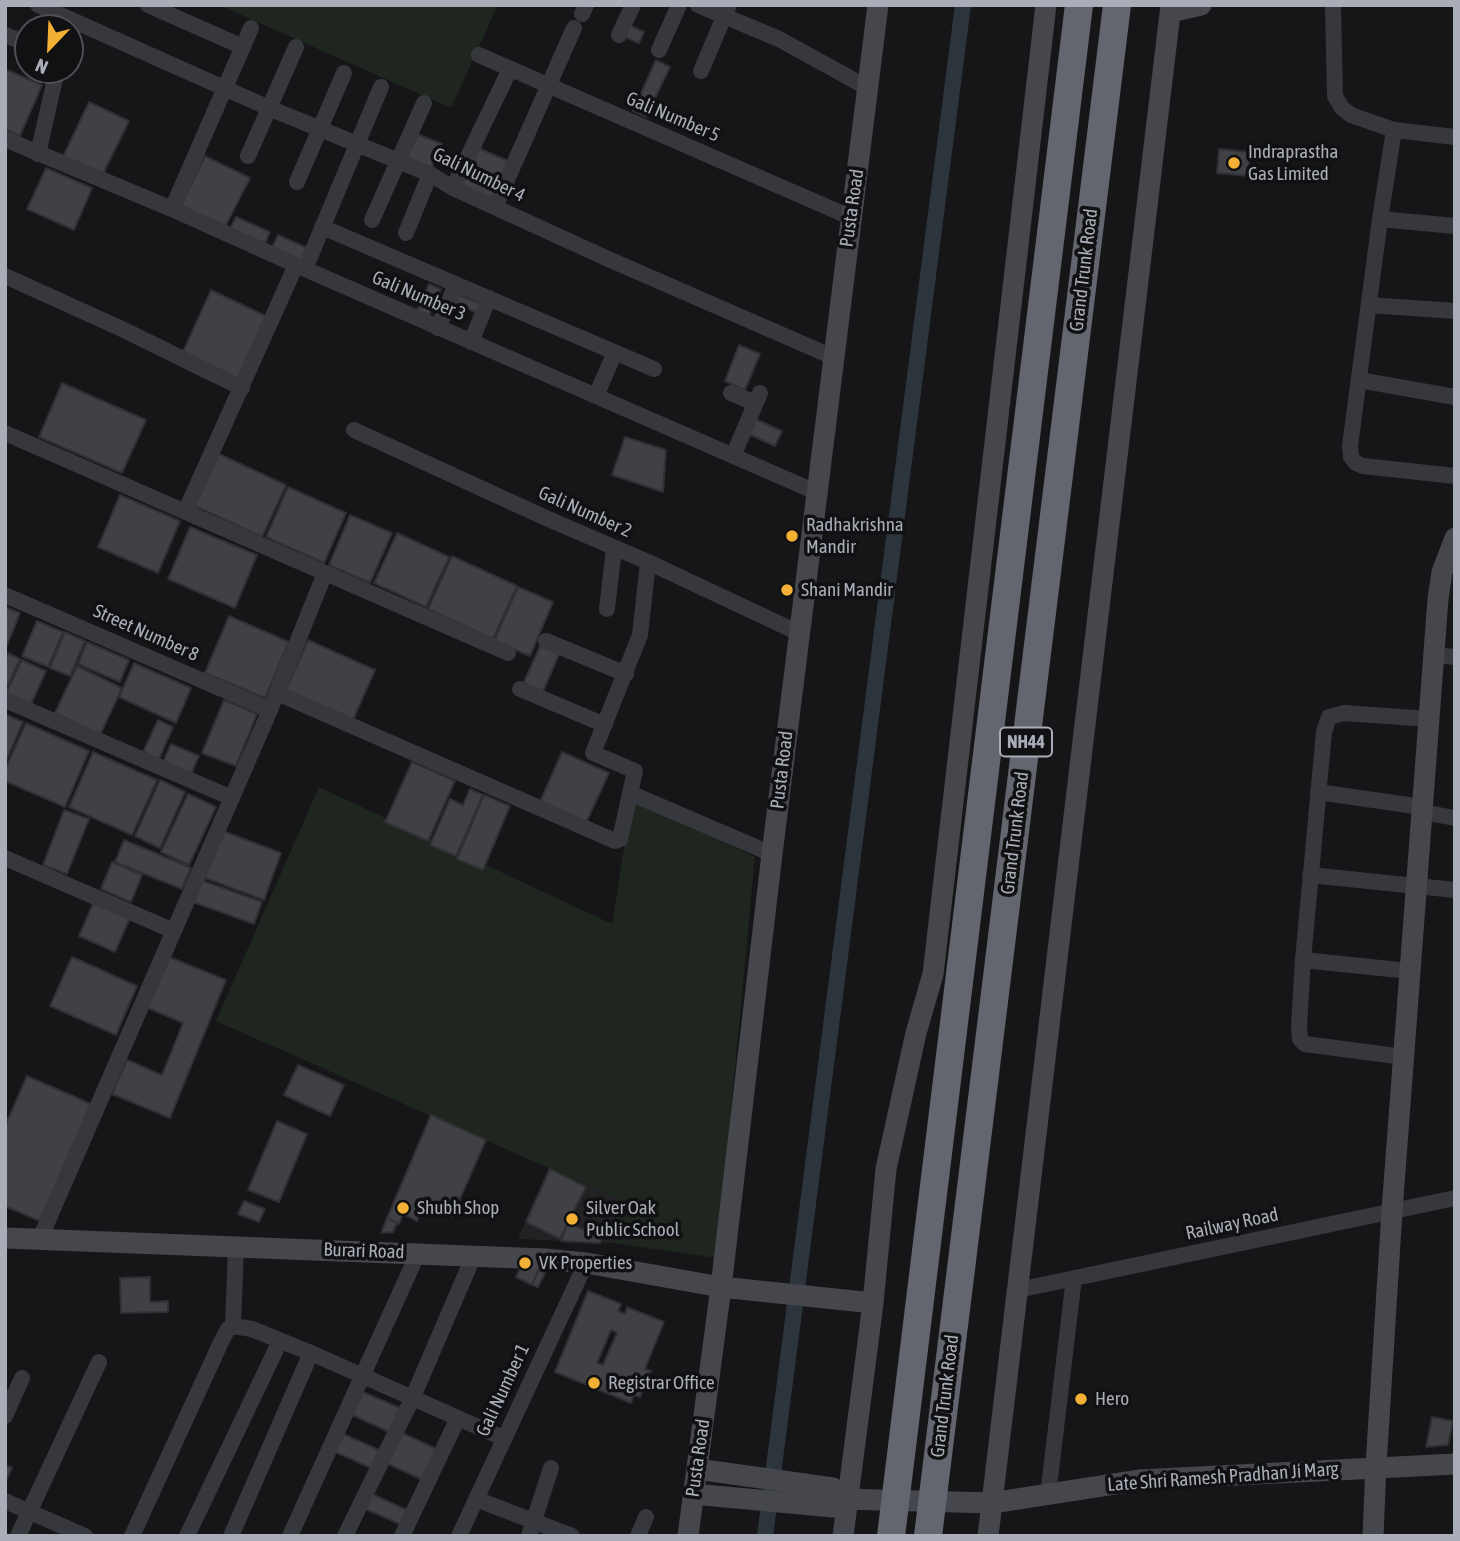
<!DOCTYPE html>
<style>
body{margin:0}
#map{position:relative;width:1460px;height:1541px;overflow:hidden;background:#161618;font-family:"Asap Condensed",sans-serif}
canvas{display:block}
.frame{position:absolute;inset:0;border:7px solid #a8adb8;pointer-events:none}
.north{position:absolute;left:14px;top:14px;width:70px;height:70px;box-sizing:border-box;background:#111113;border:2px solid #4d4f55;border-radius:50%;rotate:203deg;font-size:19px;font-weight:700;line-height:28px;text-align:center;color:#a8adb8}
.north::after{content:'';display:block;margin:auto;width:24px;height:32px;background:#f2b134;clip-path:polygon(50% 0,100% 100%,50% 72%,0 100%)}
</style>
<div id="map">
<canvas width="1460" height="1541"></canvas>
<div class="frame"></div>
<div class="north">N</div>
</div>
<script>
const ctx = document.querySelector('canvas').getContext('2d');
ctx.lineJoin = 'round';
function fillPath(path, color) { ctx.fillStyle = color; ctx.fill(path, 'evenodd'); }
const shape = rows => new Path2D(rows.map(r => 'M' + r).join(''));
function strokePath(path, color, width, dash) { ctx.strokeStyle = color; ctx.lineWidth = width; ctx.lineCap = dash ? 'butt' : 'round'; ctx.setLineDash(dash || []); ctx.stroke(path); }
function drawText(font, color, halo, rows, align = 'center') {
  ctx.font = font + ' "Asap Condensed",sans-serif'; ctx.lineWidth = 7; ctx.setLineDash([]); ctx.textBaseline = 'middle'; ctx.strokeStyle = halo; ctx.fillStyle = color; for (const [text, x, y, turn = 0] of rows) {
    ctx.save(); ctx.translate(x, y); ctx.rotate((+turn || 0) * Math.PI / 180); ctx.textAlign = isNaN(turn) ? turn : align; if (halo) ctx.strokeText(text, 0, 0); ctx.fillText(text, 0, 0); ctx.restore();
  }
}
const built = shape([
 [549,1167,619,1199,613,1243,518,1239]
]);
const green = shape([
 [219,5,498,5,451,108],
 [319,787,612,924,632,797,755,857,717,1258,613,1243,619,1199,216,1021]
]);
const canal = shape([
 [765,1536,963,5]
]);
const building = shape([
 [627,24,644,32,639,43,622,36,627,24],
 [656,60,670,67,646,117,633,111,656,60],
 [5,69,42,85,20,136,5,129,5,69],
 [89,102,129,121,102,176,63,157,89,102],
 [417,134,442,144,431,169,406,159,417,134],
 [478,148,511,162,500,187,468,172,478,148],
 [1219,149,1250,152,1248,176,1217,173,1219,149],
 [205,156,250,178,224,229,180,207,205,156],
 [46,168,92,188,74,230,27,209,46,168],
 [467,173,502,189,495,205,460,189,467,173],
 [236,217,270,232,264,246,229,231,236,217],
 [278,235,312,250,305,265,271,249,278,235],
 [429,284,441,289,428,318,416,312,429,284],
 [211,290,268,317,238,382,181,356,211,290],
 [455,293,481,304,477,313,451,301,455,293],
 [739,345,760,354,745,390,725,381,739,345],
 [62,383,146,420,122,473,39,437,62,383],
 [753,418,782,431,775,446,746,433,753,418],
 [625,437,666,450,663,492,612,475,625,437],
 [219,454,286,485,262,537,195,506,219,454],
 [288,487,346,513,324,563,266,537,288,487],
 [120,495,180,521,158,573,98,547,120,495],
 [350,515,392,533,370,583,329,565,350,515],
 [190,527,257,555,235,608,168,579,190,527],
 [397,533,449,557,426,607,374,583,397,533],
 [452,556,517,586,493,639,428,609,452,556],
 [518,587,553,602,530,656,494,641,518,587],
 [5,607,20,613,6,648,5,648,5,607],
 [229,616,289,642,265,698,205,673,229,616],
 [37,621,63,632,48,667,22,656,37,621],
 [65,632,85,641,70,676,50,668,65,632],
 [308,640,375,670,353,720,286,690,308,640],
 [87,642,129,660,120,682,78,664,87,642],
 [541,644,560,652,542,694,522,686,541,644],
 [8,653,20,659,5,691,5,659,8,653],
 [22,660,46,671,31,704,6,693,22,660],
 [134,663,191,688,176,723,119,697,134,663],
 [77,666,122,688,100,735,55,713,77,666],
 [224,700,257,714,236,766,202,753,224,700],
 [5,714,23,722,5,763,5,714],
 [158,720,173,727,159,759,143,752,158,720],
 [26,723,89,751,65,807,5,781,5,770,26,723],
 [171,744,199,756,191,774,163,762,171,744],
 [93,752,157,780,132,835,69,807,93,752],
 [562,752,609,773,585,825,539,804,562,752],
 [412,762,455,781,428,841,385,822,412,762],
 [160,780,185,792,160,848,135,836,160,780],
 [470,789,483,795,456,856,430,845,450,799,463,805,470,789],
 [188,794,216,807,189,865,161,852,188,794],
 [484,795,510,806,483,870,457,859,484,795],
 [64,810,89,819,67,874,43,865,64,810],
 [220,830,281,853,264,900,203,877,220,830],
 [124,840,191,868,182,889,115,862,124,840],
 [112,862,142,875,131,902,101,889,112,862],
 [201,880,262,902,254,924,193,902,201,880],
 [94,901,130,918,115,952,79,936,94,901],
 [72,957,137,986,116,1035,50,1006,72,957],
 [169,957,226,980,170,1118,112,1094,127,1060,162,1075,183,1023,148,1008,169,957],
 [298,1065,344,1085,330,1116,284,1095,298,1065],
 [27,1076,91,1104,40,1221,5,1206,5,1126,27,1076],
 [431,1115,486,1140,452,1217,424,1204,417,1221,403,1214,399,1224,387,1218,431,1115],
 [277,1121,307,1134,279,1202,248,1190,277,1121],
 [550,1169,586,1187,560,1239,526,1222,550,1169],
 [244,1201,265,1209,259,1222,238,1214,244,1201],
 [387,1218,397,1223,393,1232,381,1233,387,1218],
 [568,1223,602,1238,600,1243,561,1241,568,1223],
 [524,1260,541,1265,532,1285,516,1277,524,1260],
 [542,1262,549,1265,538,1287,532,1285,542,1262],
 [150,1277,150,1302,168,1301,168,1312,121,1313,120,1278,150,1277],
 [588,1291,621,1304,618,1311,625,1314,627,1307,664,1322,645,1369,651,1371,640,1397,634,1395,631,1403,555,1372,588,1291],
 [611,1330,617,1333,603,1365,597,1363,611,1330],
 [358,1390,400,1408,389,1432,348,1413,358,1390],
 [1432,1417,1453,1421,1448,1445,1426,1447,1432,1417],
 [398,1431,441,1451,427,1482,384,1462,398,1431],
 [341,1433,379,1450,371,1468,333,1451,341,1433],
 [5,1465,12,1468,5,1483,5,1465],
 [368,1492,411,1512,404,1526,361,1507,368,1492]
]);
const street = shape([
 [38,5,269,108,430,174,453,188,606,258,833,357],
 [148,5,243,47],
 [698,5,779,39,868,88],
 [1333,5,1335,96,1342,108,1351,115,1394,130],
 [582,14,586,5],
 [5,35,28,44],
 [619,35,633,5],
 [659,50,679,5],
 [479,55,850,217],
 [701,71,729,5],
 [1455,137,1394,130,1380,219,1350,446,1351,457,1356,463,1363,466,1455,476],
 [5,139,172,209,305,269,816,492],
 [38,154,57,70],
 [248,156,296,47],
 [297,182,344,73],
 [453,188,510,69],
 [495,207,574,28],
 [172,209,251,28],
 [1380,219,1455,226],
 [372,220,424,103],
 [322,227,654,369],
 [406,233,430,174],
 [305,269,381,87],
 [5,276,122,329,242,388],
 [1369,305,1455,311],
 [438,328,456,284],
 [471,342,489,298],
 [1359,380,1455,397],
 [731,393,755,403],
 [596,396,615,352],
 [354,430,546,518,648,562,799,633],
 [5,433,508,653],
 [733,456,760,393],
 [185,512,296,265],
 [5,595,270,710],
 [607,609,614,548],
 [546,641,626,674],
 [1434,655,1455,657],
 [520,689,605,725],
 [277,693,615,841,620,839,635,771,593,753,640,635,648,562],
 [5,700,232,798],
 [1318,792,1422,807],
 [630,793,772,854],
 [1422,812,1455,818],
 [5,858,174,931],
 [1310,875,1455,890],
 [1303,960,1409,971],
 [1404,1057,1305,1044,1300,1039,1299,1026,1303,960,1324,732,1329,717,1344,713,1429,719],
 [39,1241,270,710,325,573],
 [1018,1290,1455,1198],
 [233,1326,252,1329,311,1353,503,1438],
 [5,1416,22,1378],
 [1048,1495,1074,1278],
 [476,1499,572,1536],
 [5,1501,85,1536],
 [18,1536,99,1362],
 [132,1536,222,1340,228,1329,233,1326,236,1247],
 [187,1536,280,1341],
 [231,1536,311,1353],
 [290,1536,418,1253],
 [345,1536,413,1397,474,1255],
 [402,1536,458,1418],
 [459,1536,586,1263],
 [529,1536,551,1468],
 [638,1536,646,1517]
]);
const secondary = shape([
 [1171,12,1201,5],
 [5,1238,545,1259,586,1263,721,1287,873,1303],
 [697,1469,833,1488,842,1499],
 [693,1494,833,1507,842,1499,992,1503,1140,1480,1455,1464],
 [688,1536,721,1287,772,854,878,5],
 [843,1536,873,1303,886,1169,916,1033,933,974,1046,5],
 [988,1536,1171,5],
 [1373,1536,1376,1466,1392,1211,1438,599,1442,572,1455,538]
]);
const highway = shape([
 [891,1536,1079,5],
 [928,1536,1117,5]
]);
const markers = [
 [1234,163,7,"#f2b134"],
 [792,536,7,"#f2b134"],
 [787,590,7,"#f2b134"],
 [403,1208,7,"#f2b134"],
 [572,1219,7,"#f2b134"],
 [525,1263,7,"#f2b134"],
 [594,1383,7,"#f2b134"],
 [1081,1399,7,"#f2b134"]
];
const shields = [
 [1026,742,52]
];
const shieldNames = [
 ["NH44",1026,742]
];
const streetNames = [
 ["Gali Number 5",673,117,23],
 ["Gali Number 4",479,175,26],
 ["Pusta Road",852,208,-82],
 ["Grand Trunk Road",1084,270,-83],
 ["Gali Number 3",419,296,23],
 ["Gali Number 2",585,512,24],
 ["Street Number 8",146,633,24],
 ["Pusta Road",782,770,-83],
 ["Grand Trunk Road",1015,833,-83],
 ["Railway Road",1232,1224,-12],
 ["Burari Road",364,1251,2],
 ["Gali Number 1",503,1390,-65],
 ["Grand Trunk Road",945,1396,-83],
 ["Pusta Road",698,1458,-82],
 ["Late Shri Ramesh Pradhan Ji Marg",1223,1477,-4]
];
const poiNames = [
 ["Indraprastha",1248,152],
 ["Gas Limited",1248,174],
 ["Radhakrishna",806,525],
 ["Mandir",806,547],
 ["Shani Mandir",801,590],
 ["Shubh Shop",417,1208],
 ["Silver Oak",586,1208],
 ["Public School",586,1230],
 ["VK Properties",539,1263],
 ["Registrar Office",608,1383],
 ["Hero",1095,1399]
];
fillPath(built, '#222225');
fillPath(green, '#1e261f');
strokePath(canal, '#2c353c', 16);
fillPath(building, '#404145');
strokePath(building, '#303034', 2);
strokePath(street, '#37383d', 16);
strokePath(secondary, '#45474d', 21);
strokePath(highway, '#63666e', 28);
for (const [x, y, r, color] of markers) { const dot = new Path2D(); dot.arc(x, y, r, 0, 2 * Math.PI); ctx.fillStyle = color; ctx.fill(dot); strokePath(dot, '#111113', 2.5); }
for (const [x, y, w] of shields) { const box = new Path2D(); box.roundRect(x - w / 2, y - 14.5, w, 29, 5); ctx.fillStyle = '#111113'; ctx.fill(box); strokePath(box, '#a8adb8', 2); }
drawText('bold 18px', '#a8adb8', null, shieldNames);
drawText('19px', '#a8adb8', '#111113', streetNames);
drawText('19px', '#a8adb8', '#111113', poiNames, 'left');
</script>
